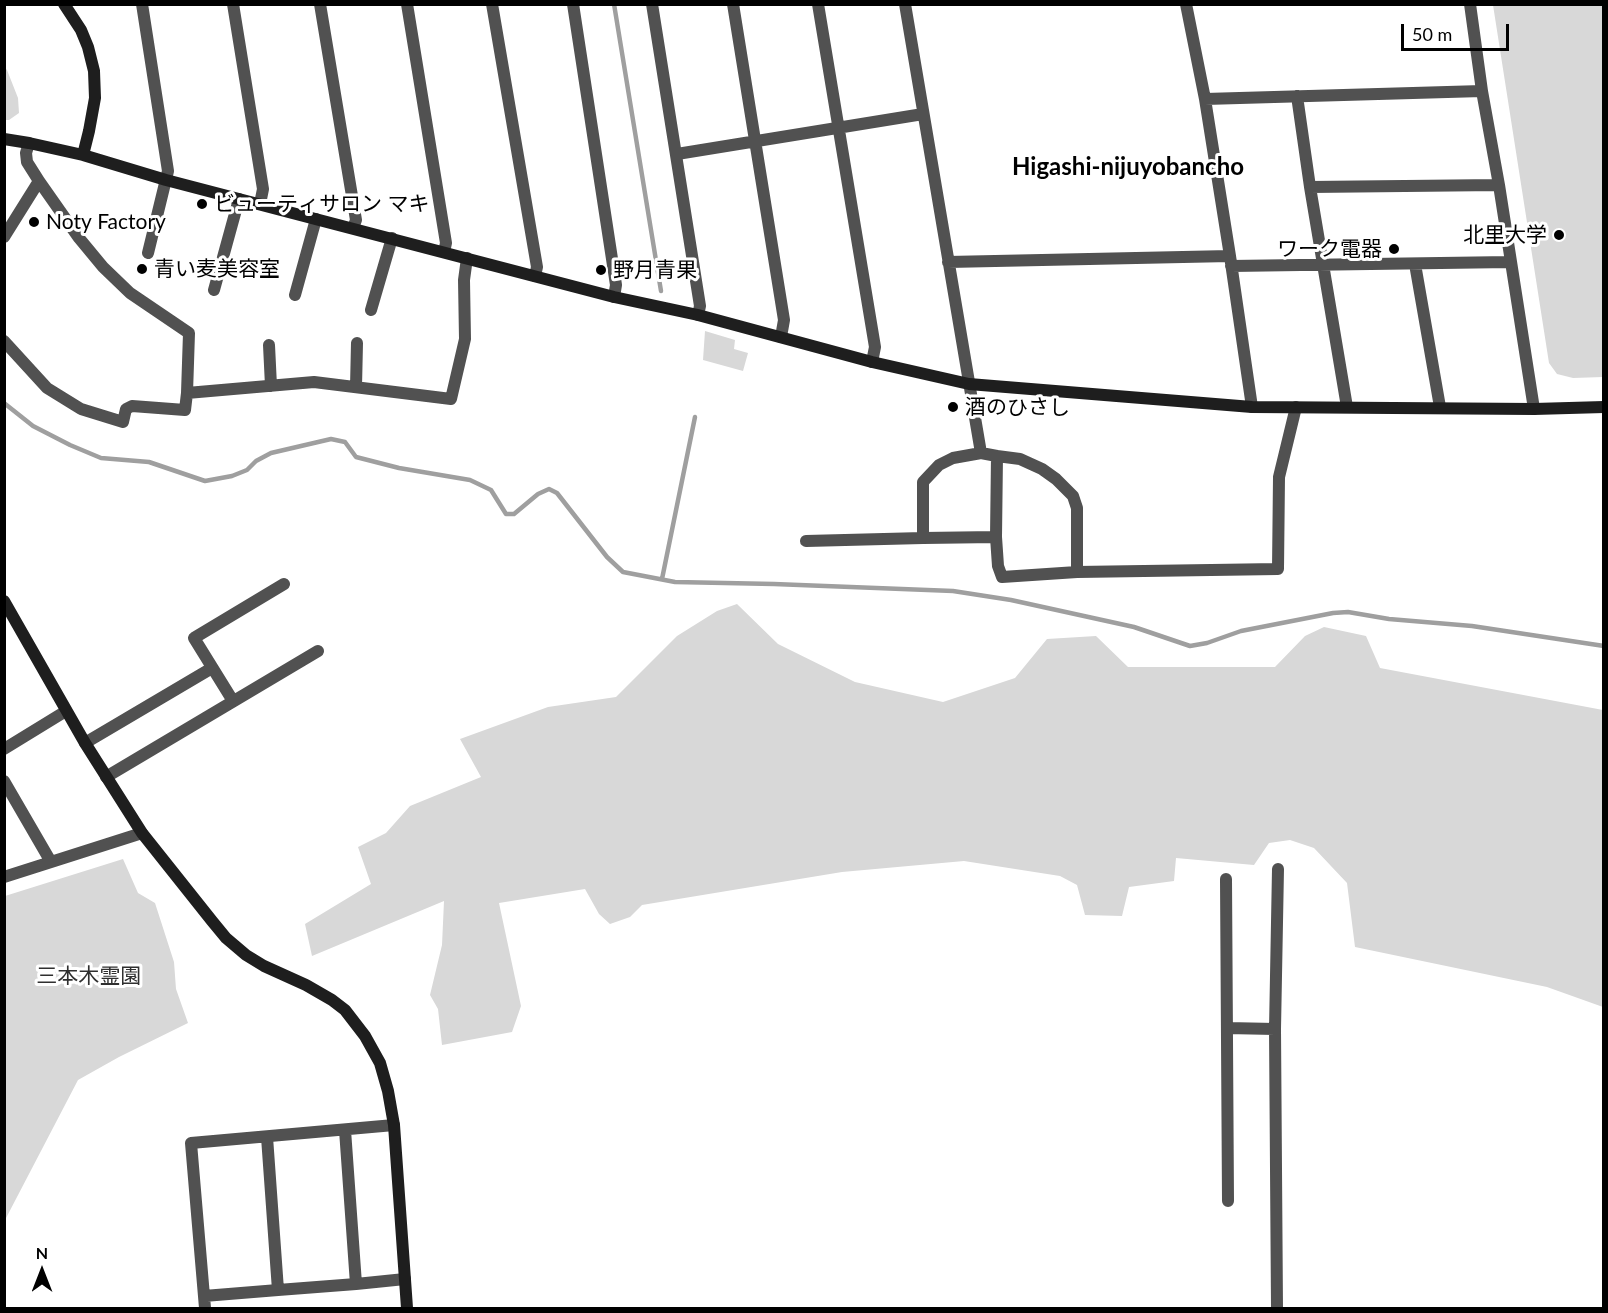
<!DOCTYPE html>
<meta charset="utf-8">
<style>
body{margin:0}
#map{position:relative;width:1608px;height:1313px;overflow:hidden;background:#fff;font-family:Lato,sans-serif}
canvas{display:block}
.frame{position:absolute;inset:0;border:6px solid #000;pointer-events:none}
.north{position:absolute;left:12px;top:1241px;width:60px;height:60px;-webkit-text-stroke:4px #fff;paint-order:stroke;rotate:0deg;font-size:16px;font-weight:700;line-height:24px;text-align:center;color:#000}
.north::after{content:'';display:block;margin:auto;width:21px;height:27px;background:#000;clip-path:polygon(50% 0,100% 100%,50% 72%,0 100%)}
.scale{position:absolute;left:1401px;top:24px;width:108px;height:27px;box-sizing:border-box;border:3px solid #000;border-top:0;padding-left:8px;font-size:18px;line-height:21px;white-space:nowrap;color:#000;-webkit-text-stroke:4px #fff;paint-order:stroke}
</style>
<div id="map">
<canvas width="1608" height="1313"></canvas>
<div class="frame"></div>
<div class="north">N</div>
<div class="scale">50 m</div>
</div>
<script>
const ctx = document.querySelector('canvas').getContext('2d');
ctx.lineJoin = 'round';
function fillPath(path, color) { ctx.fillStyle = color; ctx.fill(path, 'evenodd'); }
const shape = rows => new Path2D(rows.map(r => 'M' + r).join(''));
function strokePath(path, color, width, dash) { ctx.strokeStyle = color; ctx.lineWidth = width; ctx.lineCap = dash ? 'butt' : 'round'; ctx.setLineDash(dash || []); ctx.stroke(path); }
function drawText(font, color, halo, rows, align = 'center') {
  ctx.font = font + ' Lato,"Noto Sans JP",sans-serif'; ctx.lineWidth = 6; ctx.setLineDash([]); ctx.textBaseline = 'middle'; ctx.strokeStyle = halo; ctx.fillStyle = color; for (const [text, x, y, turn = 0] of rows) {
    ctx.save(); ctx.translate(x, y); ctx.rotate((+turn || 0) * Math.PI / 180); ctx.textAlign = isNaN(turn) ? turn : align; if (halo) ctx.strokeText(text, 0, 0); ctx.fillText(text, 0, 0); ctx.restore();
  }
}
const green = shape([
 [1493,5,1603,5,1603,377,1573,378,1557,374,1549,363],
 [5,68,7,70,18,98,19,113,9,120,5,120],
 [705,331,735,340,734,349,748,353,743,371,703,360],
 [737,604,778,644,855,682,943,702,1015,678,1047,639,1096,636,1128,667,1275,667,1305,636,1324,627,1366,636,1380,668,1603,710,1603,1007,1547,987,1355,947,1347,883,1314,848,1290,840,1269,843,1254,865,1176,858,1174,881,1129,887,1122,916,1085,915,1077,885,1060,876,964,861,842,872,642,905,630,917,610,924,599,914,585,889,499,903,521,1006,512,1032,442,1045,438,1009,430,995,442,945,444,901,312,956,305,924,371,884,358,847,386,833,410,806,481,777,460,739,548,707,616,697,677,636,717,611],
 [123,859,138,893,155,903,174,962,176,989,188,1023,119,1057,78,1080,5,1220,5,896]
]);
const stream = shape([
 [614,4,661,291],
 [4,403,33,426,70,445,101,458,149,462,205,481,232,476,247,470,256,461,271,453,331,439,345,442,356,457,399,468,470,480,491,490,506,514,514,514,538,494,549,489,557,493,607,557,623,572,675,582,774,584,953,591,1011,600,1134,627,1190,646,1207,643,1241,631,1333,613,1348,612,1389,619,1472,626,1604,646],
 [662,579,695,417]
]);
const street = shape([
 [142,4,168,171,148,253],
 [233,4,263,189,260,204],
 [320,4,356,220,353,228],
 [407,4,446,243,444,252],
 [492,4,537,267,535,276],
 [573,4,616,285,614,297],
 [652,4,700,306,698,315],
 [733,4,784,320,781,337],
 [818,4,875,347,872,362],
 [905,4,981,453,997,456,996,537,998,566,1002,577,1077,572,1278,569,1279,477,1296,407],
 [1186,4,1205,99,1230,256,1252,407],
 [1470,4,1482,91,1499,185,1534,409],
 [1297,96,1310,187,1347,407],
 [1205,99,1482,91],
 [29,143,26,153,27,162,39,181,79,238,103,267,130,293,189,333,187,393,314,382,451,399,465,339,464,280,467,258],
 [677,154,923,114],
 [1310,187,1499,185],
 [4,237,39,181],
 [948,262,1230,256],
 [1415,264,1440,407],
 [1231,266,1510,262],
 [214,290,239,199],
 [295,295,316,219],
 [371,310,392,238],
 [4,341,47,388,81,409,123,422,126,409,132,406,185,410,187,393],
 [269,345,271,386],
 [356,387,357,343],
 [981,453,953,458,939,465,923,482,923,538,996,537],
 [997,456,1020,459,1042,469,1056,479,1073,496,1077,508,1077,572],
 [806,541,923,538],
 [233,701,194,638,284,584],
 [85,743,212,668],
 [4,749,66,711],
 [106,777,318,651],
 [4,781,51,862],
 [4,877,142,833],
 [1226,879,1228,1201],
 [1227,1028,1275,1029],
 [356,1284,405,1279],
 [278,1290,356,1284,345,1130],
 [204,1296,278,1290,267,1137],
 [205,1308,191,1143,394,1125],
 [1277,1308,1275,1029,1278,869]
]);
const secondary = shape([
 [64,4,81,30,88,47,94,71,95,98,89,131,83,155],
 [4,139,29,143,83,155,166,180,614,297,698,315,872,362,969,384,1252,407,1534,409,1604,407],
 [4,601,85,743,142,833,212,921,226,938,246,955,264,966,306,985,332,1000,345,1010,365,1036,380,1063,388,1091,394,1125,407,1308]
]);
const markers = [
 [202,204,6,"#000"],
 [34,222,6,"#000"],
 [1559,235,6,"#000"],
 [1394,249,6,"#000"],
 [142,269,6,"#000"],
 [601,270,6,"#000"],
 [953,407,6,"#000"]
];
const poiNames = [
 ["ビューティサロン マキ",214,204],
 ["Noty Factory",46,222],
 ["北里大学",1547,235,"right"],
 ["ワーク電器",1382,249,"right"],
 ["青い麦美容室",154,269],
 ["野月青果",613,270],
 ["酒のひさし",965,407]
];
const parkNames = [
 ["三本木霊園",89,976]
];
const quarterNames = [
 ["Higashi-nijuyobancho",1128,167]
];
fillPath(green, '#d8d8d8');
strokePath(stream, '#9f9f9f', 4.5);
strokePath(street, '#515151', 12);
strokePath(secondary, '#1e1e1e', 12);
for (const [x, y, r, color] of markers) { const dot = new Path2D(); dot.arc(x, y, r, 0, 2 * Math.PI); ctx.fillStyle = color; ctx.fill(dot); strokePath(dot, '#fff', 2); }
drawText('21px', '#000', '#fff', poiNames, 'left');
drawText('21px', '#2f2f2f', '#fff', parkNames);
drawText('bold 24px', '#000', '#fff', quarterNames);
</script>
